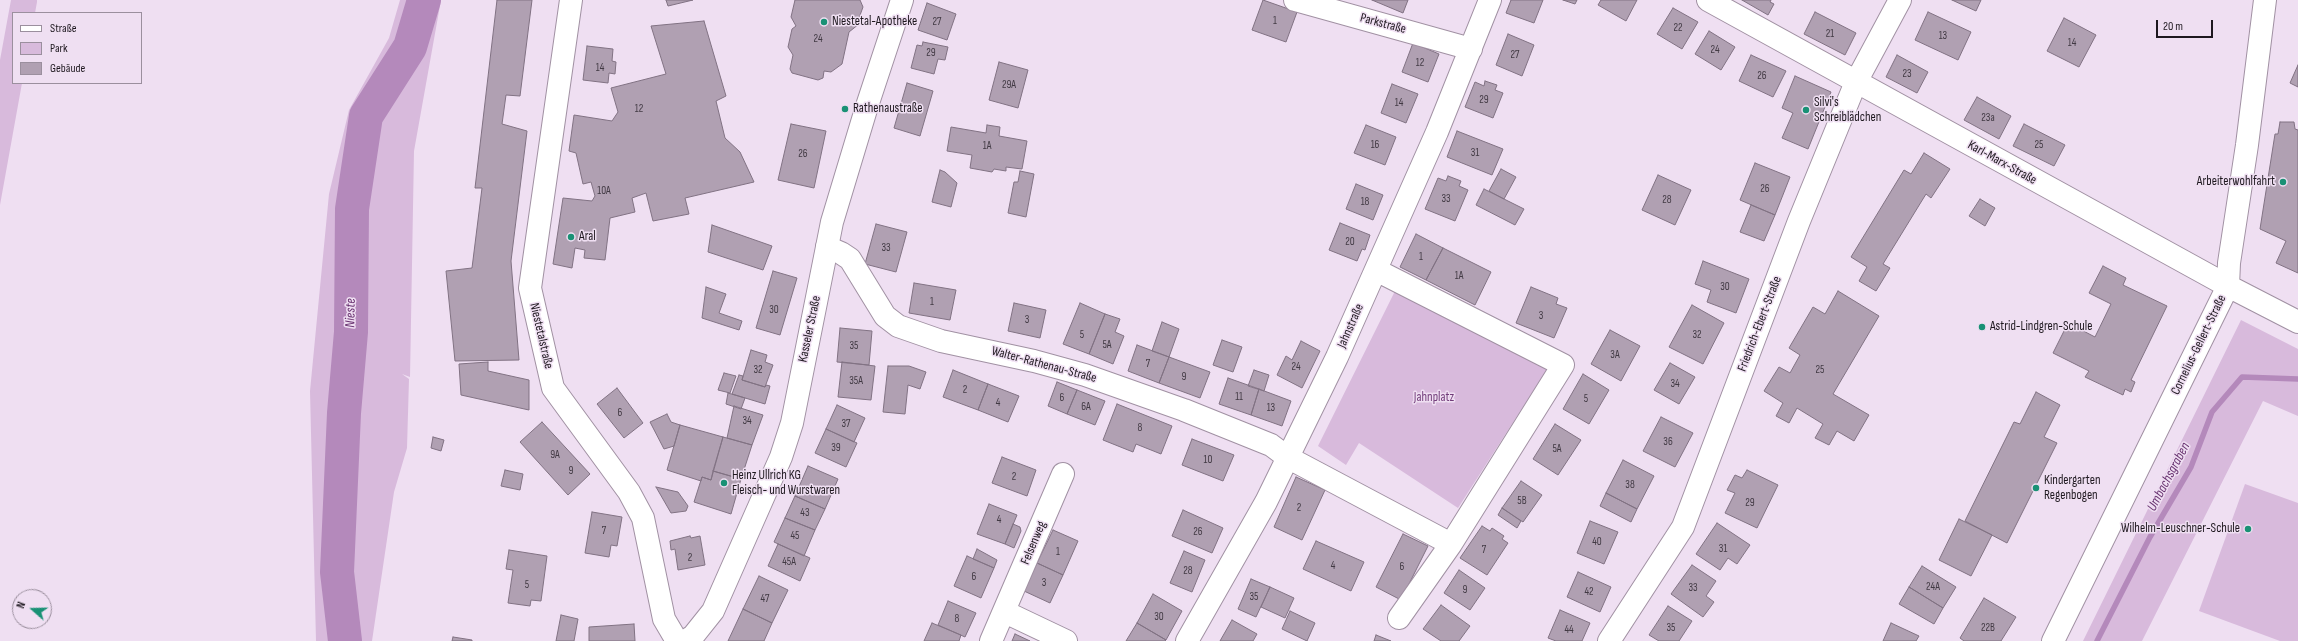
<!DOCTYPE html>
<meta charset="utf-8">
<style>
body{margin:0}
#map{position:relative;width:2298px;height:641px;overflow:hidden;background:#efdff2;font-family:"Sofia Sans Condensed",sans-serif}
canvas{display:block}
.legend{position:absolute;left:12px;top:12px;width:130px;height:72px;box-sizing:border-box;background:#efdff2;border:1px solid #9b8f9e;margin:0;padding:5px 7px;list-style:none;font-size:12px;color:#1e181f}
.legend li{display:flex;align-items:center;gap:8px;height:20px}
.legend b{width:20px;border:1px solid #9b8f9e}
.north{position:absolute;left:12px;top:589px;width:40px;height:40px;box-sizing:border-box;background:#efdff2;border:1px solid #9b8f9e;border-radius:50%;rotate:290deg;font-size:11px;font-weight:700;line-height:16px;text-align:center;color:#1e181f}
.north::after{content:'';display:block;margin:auto;width:14px;height:18px;background:#199175;clip-path:polygon(50% 0,100% 100%,50% 72%,0 100%)}
.scale{position:absolute;left:2156px;top:20px;width:57px;height:18px;box-sizing:border-box;border:2px solid #1e181f;border-top:0;padding-left:5px;font-size:12px;line-height:14px;white-space:nowrap;color:#1e181f;-webkit-text-stroke:3px #efdff2;paint-order:stroke}
</style>
<div id="map">
<canvas width="2298" height="641"></canvas>
<ul class="legend">
<li><b style="height:5px;background:#fff"></b>Straße</li>
<li><b style="height:11px;background:#d8badc"></b>Park</li>
<li><b style="height:11px;background:#b0a0b2"></b>Gebäude</li>
</ul>
<div class="north">N</div>
<div class="scale">20 m</div>
</div>
<script>
const ctx = document.querySelector('canvas').getContext('2d');
ctx.lineJoin = 'round';
function fillPath(path, color) { ctx.fillStyle = color; ctx.fill(path, 'evenodd'); }
const shape = rows => new Path2D(rows.map(r => 'M' + r).join(''));
function strokePath(path, color, width, dash) { ctx.strokeStyle = color; ctx.lineWidth = width; ctx.lineCap = dash ? 'butt' : 'round'; ctx.setLineDash(dash || []); ctx.stroke(path); }
function drawText(font, color, halo, rows, align = 'center') {
  ctx.font = font + ' "Sofia Sans Condensed",sans-serif'; ctx.lineWidth = 3; ctx.setLineDash([]); ctx.textBaseline = 'middle'; ctx.strokeStyle = halo; ctx.fillStyle = color; for (const [text, x, y, turn = 0] of rows) {
    ctx.save(); ctx.translate(x, y); ctx.rotate((+turn || 0) * Math.PI / 180); ctx.textAlign = isNaN(turn) ? turn : align; if (halo) ctx.strokeText(text, 0, 0); ctx.fillText(text, 0, 0); ctx.restore();
  }
}
const green = shape([
 [11,0,37,0,37,2,35,13,13,13,13,83,22,83,0,205,0,60],
 [400,0,441,0,414,151,410,377,402,374,409,379,407,448,394,492,372,641,316,641,310,391,329,194,349,110,389,38],
 [1396,289,1548,368,1458,508,1359,443,1346,465,1318,446],
 [2241,320,2298,349,2298,416,2263,401,2142,641,2083,641],
 [2245,484,2298,503,2298,641,2280,641,2199,611]
]);
const stream = shape([
 [2097,641,2150,537,2191,467,2212,412,2242,377,2298,379]
]);
const river = shape([
 [345,641,337,572,344,413,351,332,352,209,366,116,410,47,424,0]
]);
const building = shape([
 [497,0,532,0,520,96,506,95,502,124,527,131,511,261,519,360,455,361,446,271,472,268,482,188,475,188,497,0],
 [666,0,693,0,668,6,666,0],
 [795,0,860,0,863,7,859,18,859,24,849,32,842,64,831,72,824,71,823,78,818,80,792,73,790,69,793,55,788,47,792,29,796,26,791,17,795,0],
 [1263,0,1297,12,1286,42,1252,30,1263,0],
 [1372,0,1408,0,1403,13,1372,0],
 [1511,0,1543,0,1534,23,1506,13,1511,0],
 [1563,0,1577,0,1575,4,1563,0],
 [1601,0,1637,0,1626,21,1598,5,1601,0],
 [1742,0,1771,0,1770,2,1774,4,1768,15,1742,0],
 [1952,0,1981,0,1976,11,1952,0],
 [927,3,956,14,947,40,918,30,927,3],
 [1673,8,1698,22,1682,49,1657,34,1673,8],
 [1815,12,1856,33,1845,55,1804,34,1815,12],
 [1928,12,1971,32,1958,60,1915,40,1928,12],
 [2064,18,2096,35,2079,67,2047,51,2064,18],
 [704,21,726,96,716,101,725,138,740,152,754,182,685,198,689,214,653,221,646,193,632,198,635,212,610,218,605,260,584,258,585,250,575,248,572,268,553,264,563,198,592,201,595,196,591,182,583,184,576,153,569,151,574,115,612,121,618,112,611,88,666,74,651,26,704,21],
 [1709,31,1735,47,1721,70,1695,54,1709,31],
 [1508,34,1534,45,1522,76,1496,65,1508,34],
 [923,42,948,47,945,60,938,59,934,74,911,68,917,45,922,46,923,42],
 [1413,43,1439,54,1428,82,1402,72,1413,43],
 [587,46,613,49,612,61,616,62,615,74,609,73,608,83,583,80,587,46],
 [1751,55,1786,71,1773,97,1739,81,1751,55],
 [1897,55,1928,72,1917,93,1886,77,1897,55],
 [999,62,1028,70,1018,108,989,100,999,62],
 [2298,65,2298,87,2290,83,2298,65],
 [1795,76,1831,92,1808,149,1782,138,1793,113,1782,108,1795,76],
 [1485,81,1497,85,1495,90,1503,93,1493,118,1465,107,1475,82,1484,86,1485,81],
 [907,83,933,91,920,136,894,128,907,83],
 [1392,84,1418,94,1406,123,1381,113,1392,84],
 [1977,97,2011,116,1999,139,1964,120,1977,97],
 [2280,122,2294,122,2295,129,2298,130,2298,273,2276,263,2286,241,2260,229,2275,134,2278,134,2280,122],
 [791,124,826,131,814,188,778,180,791,124],
 [2024,124,2065,145,2054,166,2013,146,2024,124],
 [987,125,1000,127,999,136,1027,141,1022,169,1006,167,1006,171,994,169,992,172,970,168,972,155,947,151,951,127,986,133,987,125],
 [1366,125,1396,137,1385,165,1354,153,1366,125],
 [1457,131,1503,149,1492,175,1447,157,1457,131],
 [1924,153,1950,169,1931,198,1926,194,1883,264,1890,268,1876,291,1859,281,1867,267,1851,257,1904,170,1911,174,1924,153],
 [1755,163,1790,177,1775,215,1740,200,1755,163],
 [1501,169,1516,177,1504,199,1489,191,1501,169],
 [940,170,945,172,957,183,951,207,932,202,940,170],
 [1020,171,1034,174,1026,217,1008,213,1014,182,1018,182,1020,171],
 [1658,175,1691,190,1675,225,1642,210,1658,175],
 [1448,176,1461,181,1459,186,1468,190,1455,221,1425,209,1438,178,1446,181,1448,176],
 [1356,184,1383,195,1373,220,1346,209,1356,184],
 [1484,189,1524,209,1515,225,1476,205,1484,189],
 [1980,199,1995,208,1985,226,1969,216,1980,199],
 [1751,205,1775,215,1764,241,1740,232,1751,205],
 [1340,223,1370,235,1365,250,1362,249,1357,261,1329,250,1340,223],
 [876,224,907,232,896,272,865,264,876,224],
 [712,225,772,246,763,270,708,252,712,225],
 [1416,234,1443,248,1426,280,1400,267,1416,234],
 [1443,248,1491,272,1475,305,1426,280,1443,248],
 [1703,261,1749,279,1736,313,1707,302,1711,290,1695,284,1703,261],
 [2103,266,2126,278,2123,285,2167,306,2131,380,2135,382,2131,392,2125,389,2123,395,2085,377,2089,371,2053,353,2068,323,2095,337,2111,304,2089,293,2103,266],
 [773,271,797,278,780,335,756,328,773,271],
 [914,283,956,290,950,320,909,313,914,283],
 [706,287,726,294,719,313,742,321,739,330,702,318,706,287],
 [1531,287,1558,298,1556,304,1567,308,1554,338,1516,323,1531,287],
 [1838,291,1879,316,1833,394,1869,415,1854,441,1837,431,1829,445,1815,438,1823,424,1797,408,1789,423,1776,416,1783,403,1764,391,1779,367,1790,373,1800,355,1789,348,1813,307,1825,314,1838,291],
 [1014,303,1046,310,1040,338,1008,331,1014,303],
 [1080,303,1105,314,1089,354,1063,344,1080,303],
 [1692,305,1724,323,1703,364,1669,347,1692,305],
 [1105,314,1120,319,1115,332,1124,336,1113,364,1089,354,1105,314],
 [1162,322,1179,329,1169,357,1152,351,1162,322],
 [840,328,872,331,869,365,837,362,840,328],
 [1610,330,1640,346,1621,381,1591,364,1610,330],
 [1222,340,1242,347,1233,372,1213,365,1222,340],
 [1301,341,1320,351,1302,388,1277,375,1286,356,1292,360,1301,341],
 [1137,345,1169,357,1159,383,1128,371,1137,345],
 [751,350,767,355,765,362,773,365,765,387,742,380,751,350],
 [1169,357,1210,372,1200,398,1159,383,1169,357],
 [488,362,488,371,529,380,529,410,461,395,459,364,488,362],
 [842,362,875,366,871,400,838,397,842,362],
 [1670,363,1695,377,1679,404,1654,390,1670,363],
 [888,366,909,366,926,372,920,389,908,385,905,414,883,412,888,366],
 [953,370,988,384,978,410,943,397,953,370],
 [1254,370,1269,375,1264,391,1248,386,1254,370],
 [724,373,736,376,730,393,718,390,724,373],
 [1583,374,1609,390,1589,424,1563,409,1583,374],
 [739,375,743,376,742,380,765,387,766,385,770,386,765,404,732,394,739,375],
 [1228,378,1259,389,1251,415,1219,404,1228,378],
 [1057,382,1077,390,1067,414,1048,406,1057,382],
 [988,384,1019,396,1008,422,978,410,988,384],
 [617,388,643,423,624,438,597,404,617,388],
 [1259,389,1291,401,1282,426,1251,415,1259,389],
 [1077,390,1105,401,1095,425,1067,414,1077,390],
 [2036,392,2060,405,2044,437,2057,443,2007,543,1965,521,2014,422,2020,424,2036,392],
 [728,393,745,398,741,409,726,404,728,393],
 [1117,404,1172,426,1161,454,1136,444,1133,452,1103,440,1117,404],
 [837,405,865,418,854,442,826,429,837,405],
 [734,406,763,415,752,445,727,438,734,406],
 [667,414,671,422,680,425,674,446,664,449,650,422,667,414],
 [1661,417,1693,433,1675,467,1643,451,1661,417],
 [542,422,590,474,568,495,520,442,542,422],
 [1555,424,1581,440,1558,475,1533,459,1555,424],
 [680,425,723,437,711,480,702,477,701,481,667,470,680,425],
 [826,429,857,443,846,467,815,453,826,429],
 [433,437,444,440,441,451,431,448,433,437],
 [723,437,752,445,741,479,713,471,723,437],
 [1192,439,1234,455,1223,481,1182,465,1192,439],
 [1002,457,1036,470,1027,496,992,483,1002,457],
 [1623,460,1654,476,1637,509,1606,493,1623,460],
 [808,466,838,479,825,509,795,496,808,466],
 [505,470,523,474,520,490,501,486,505,470],
 [1747,470,1778,485,1757,528,1725,513,1735,493,1727,490,1735,475,1742,478,1747,470],
 [713,471,741,479,731,514,694,502,702,477,711,480,713,471],
 [1296,477,1325,490,1302,540,1274,527,1296,477],
 [1521,481,1542,495,1523,522,1502,508,1521,481],
 [656,487,678,492,688,506,686,511,671,513,656,487],
 [1606,493,1637,509,1631,522,1600,506,1606,493],
 [795,496,825,509,815,530,785,518,795,496],
 [989,504,1017,515,1005,544,977,534,989,504],
 [1502,508,1521,521,1517,528,1498,515,1502,508],
 [1183,510,1223,528,1212,553,1172,536,1183,510],
 [592,512,622,517,617,546,611,545,609,557,585,553,592,512],
 [785,518,815,530,804,556,774,542,785,518],
 [1959,519,1992,535,1971,576,1939,560,1959,519],
 [1590,521,1618,532,1604,564,1577,553,1590,521],
 [1717,523,1750,545,1737,564,1728,558,1720,570,1696,554,1717,523],
 [1013,524,1020,527,1021,531,1014,548,1005,544,1013,524],
 [1482,526,1490,531,1492,528,1504,536,1502,539,1508,543,1487,575,1460,558,1482,526],
 [1053,530,1078,541,1063,575,1037,563,1053,530],
 [1403,534,1428,546,1401,600,1376,587,1403,534],
 [690,536,691,538,700,536,705,565,678,570,675,549,671,550,670,541,690,536],
 [1316,541,1364,562,1351,591,1303,569,1316,541],
 [778,544,810,558,800,581,768,566,778,544],
 [977,549,997,560,994,568,973,559,977,549],
 [509,550,547,556,541,601,531,600,530,606,508,603,513,570,506,569,509,550],
 [1184,551,1205,560,1192,592,1170,583,1184,551],
 [967,556,994,568,981,598,954,586,967,556],
 [1037,563,1063,575,1050,603,1024,591,1037,563],
 [1692,565,1716,581,1706,596,1714,602,1703,617,1671,594,1692,565],
 [1922,566,1956,587,1943,608,1909,587,1922,566],
 [1459,570,1485,588,1470,610,1444,593,1459,570],
 [1578,572,1611,587,1600,612,1567,597,1578,572],
 [759,576,788,590,772,623,743,609,759,576],
 [1251,579,1270,587,1256,617,1238,609,1251,579],
 [1270,587,1294,598,1285,618,1261,607,1270,587],
 [1909,587,1943,608,1934,624,1899,604,1909,587],
 [1153,594,1182,611,1166,640,1137,623,1153,594],
 [1984,598,2016,617,2001,641,1964,641,1960,638,1984,598],
 [948,601,976,613,965,637,938,625,948,601],
 [1441,605,1470,626,1459,641,1441,641,1423,629,1441,605],
 [1668,606,1692,621,1679,641,1659,641,1649,635,1668,606],
 [743,609,772,623,764,641,728,641,743,609],
 [1560,610,1590,623,1582,641,1556,641,1548,638,1560,610],
 [1290,611,1315,623,1307,641,1282,629,1290,611],
 [561,615,578,619,574,641,556,641,561,615],
 [1232,620,1257,634,1253,641,1220,641,1232,620],
 [932,623,961,635,959,641,924,641,932,623],
 [1137,623,1166,640,1165,641,1126,641,1137,623],
 [1891,623,1919,636,1916,641,1883,641,1891,623],
 [634,624,635,641,589,641,589,627,634,624],
 [1015,634,1030,641,1012,641,1015,634],
 [1376,635,1391,641,1374,641,1376,635],
 [453,637,472,640,472,641,452,641,453,637]
]);
const minor = shape([
 [1295,0,1471,49],
 [1708,0,2228,286,2298,322],
 [827,247,841,253,850,259,885,316,898,326,941,341,1034,361,1085,375,1184,410,1271,445,1287,457,1451,544,1563,365,1376,270],
 [1005,612,1066,641],
 [1399,618,1451,544],
 [991,641,1063,474],
 [1187,641,1266,502,1337,357,1437,132,1490,0],
 [1609,641,1683,527,1799,221,1856,82,1900,0],
 [2053,641,2228,286,2229,263,2247,145,2265,0]
]);
const major = shape([
 [571,0,530,288,553,388,629,492,643,518,664,619,677,641],
 [685,641,693,636,713,611,781,457,792,423,832,222,867,106,902,0]
]);
const markers = [
 [824,22,4,"#199175"],
 [845,109,4,"#199175"],
 [1806,110,4,"#199175"],
 [2283,182,4,"#199175"],
 [571,237,4,"#199175"],
 [1982,327,4,"#199175"],
 [724,483,4,"#199175"],
 [2036,488,4,"#199175"],
 [2248,529,4,"#199175"]
];
const numberNames = [
 ["1",1275,21],
 ["27",937,22],
 ["22",1678,28],
 ["21",1830,34],
 ["13",1943,36],
 ["24",818,39],
 ["14",2072,43],
 ["24",1715,50],
 ["29",931,53],
 ["27",1515,55],
 ["12",1420,63],
 ["14",600,68],
 ["23",1907,74],
 ["26",1762,76],
 ["29A",1009,85],
 ["29",1484,100],
 ["14",1399,103],
 ["12",639,109],
 ["23a",1988,118],
 ["16",1375,145],
 ["25",2039,145],
 ["1A",987,146],
 ["31",1475,153],
 ["26",803,154],
 ["26",1765,189],
 ["10A",604,191],
 ["33",1446,199],
 ["28",1667,200],
 ["18",1365,202],
 ["20",1350,242],
 ["33",886,248],
 ["1",1421,257],
 ["1A",1459,276],
 ["30",1725,287],
 ["1",932,302],
 ["30",774,310],
 ["3",1541,316],
 ["3",1027,320],
 ["5",1082,335],
 ["32",1697,335],
 ["5A",1107,345],
 ["35",854,346],
 ["3A",1615,355],
 ["7",1148,364],
 ["24",1296,367],
 ["32",758,370],
 ["25",1820,370],
 ["9",1184,377],
 ["35A",856,381],
 ["34",1675,384],
 ["2",965,390],
 ["11",1239,397],
 ["6",1062,398],
 ["5",1586,399],
 ["4",998,403],
 ["6A",1086,407],
 ["13",1271,408],
 ["6",620,413],
 ["34",747,421],
 ["37",846,424],
 ["8",1140,428],
 ["36",1668,442],
 ["39",836,448],
 ["5A",1557,449],
 ["9A",555,455],
 ["10",1208,460],
 ["9",571,471],
 ["2",1014,477],
 ["38",1630,485],
 ["5B",1522,501],
 ["29",1750,503],
 ["2",1299,508],
 ["43",805,513],
 ["4",999,520],
 ["7",604,531],
 ["26",1198,532],
 ["45",795,536],
 ["40",1597,542],
 ["31",1723,549],
 ["7",1484,550],
 ["1",1058,552],
 ["2",690,558],
 ["45A",789,562],
 ["4",1333,566],
 ["6",1402,567],
 ["28",1188,571],
 ["6",974,577],
 ["3",1044,583],
 ["5",527,585],
 ["24A",1933,587],
 ["33",1693,588],
 ["9",1465,590],
 ["42",1589,592],
 ["35",1254,597],
 ["47",765,599],
 ["30",1159,617],
 ["8",957,619],
 ["35",1671,628],
 ["22B",1988,628],
 ["44",1569,630]
];
const poiNames = [
 ["Niestetal-Apotheke",832,22],
 ["Silvi's",1814,103],
 ["Schreiblädchen",1814,118],
 ["Rathenaustraße",853,109],
 ["Arbeiterwohlfahrt",2275,182,"right"],
 ["Aral",579,237],
 ["Astrid-Lindgren-Schule",1990,327],
 ["Heinz Ullrich KG",732,476],
 ["Fleisch- und Wurstwaren",732,491],
 ["Kindergarten",2044,481],
 ["Regenbogen",2044,496],
 ["Wilhelm-Leuschner-Schule",2240,529,"right"]
];
const streetNames = [
 ["Parkstraße",1383,24,15],
 ["Karl-Marx-Straße",2002,163,29],
 ["Friedrich-Ebert-Straße",1760,324,-69],
 ["Jahnstraße",1351,326,-66],
 ["Kasseler Straße",810,329,-78],
 ["Niestetalstraße",541,336,77],
 ["Cornelius-Gellert-Straße",2199,345,-64],
 ["Walter-Rathenau-Straße",1044,365,15],
 ["Felsenweg",1034,543,-67]
];
const parkNames = [
 ["Jahnplatz",1434,398]
];
const waterNames = [
 ["Nieste",351,313,-89],
 ["Umbachsgraben",2169,477,-62]
];
fillPath(green, '#d8badc');
strokePath(stream, '#b489bb', 5.5);
strokePath(river, '#b489bb', 34);
fillPath(building, '#b0a0b2');
strokePath(building, '#817283', 1);
strokePath(minor, '#a191a3', 24);
strokePath(major, '#a191a3', 24);
strokePath(minor, '#fff', 22);
strokePath(major, '#fff', 22);
for (const [x, y, r, color] of markers) { const dot = new Path2D(); dot.arc(x, y, r, 0, 2 * Math.PI); ctx.fillStyle = color; ctx.fill(dot); strokePath(dot, '#efdff2', 1.5); }
drawText('11px', '#423a44', null, numberNames);
drawText('13px', '#1e181f', '#efdff2', poiNames, 'left');
drawText('13px', '#1e181f', '#efdff2', streetNames);
drawText('13px', '#713b79', '#efdff2', parkNames);
drawText('italic 14px', '#693371', '#efdff2', waterNames);
</script>
